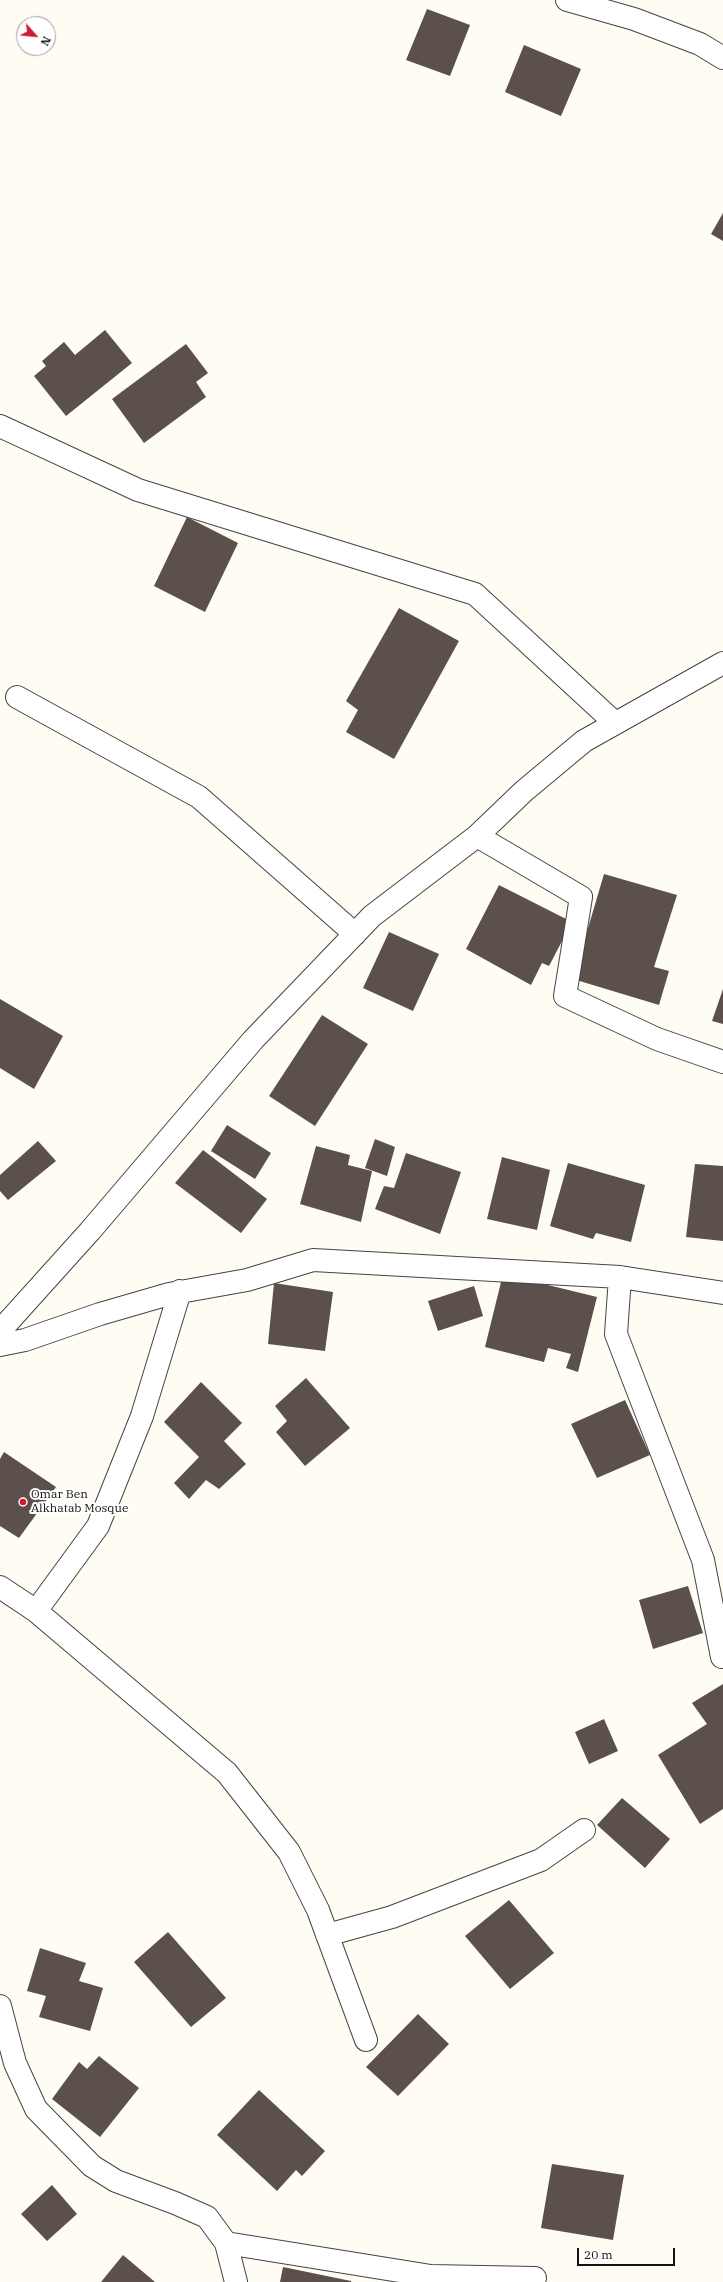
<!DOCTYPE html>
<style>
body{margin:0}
#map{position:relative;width:723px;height:2282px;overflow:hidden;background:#fffcf4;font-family:"IBM Plex Serif",serif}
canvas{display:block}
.north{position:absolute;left:16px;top:16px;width:40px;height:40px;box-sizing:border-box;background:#fff;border:1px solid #a0a0a0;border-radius:50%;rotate:117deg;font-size:11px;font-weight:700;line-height:16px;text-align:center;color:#111}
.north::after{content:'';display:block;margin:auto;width:14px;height:18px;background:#d01933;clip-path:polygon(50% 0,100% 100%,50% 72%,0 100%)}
.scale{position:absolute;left:577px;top:2248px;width:98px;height:18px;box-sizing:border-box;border:2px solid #111;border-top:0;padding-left:5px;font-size:12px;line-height:14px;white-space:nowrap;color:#111;-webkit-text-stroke:3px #fff;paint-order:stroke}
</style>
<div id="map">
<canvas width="723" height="2282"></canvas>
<div class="north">N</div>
<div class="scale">20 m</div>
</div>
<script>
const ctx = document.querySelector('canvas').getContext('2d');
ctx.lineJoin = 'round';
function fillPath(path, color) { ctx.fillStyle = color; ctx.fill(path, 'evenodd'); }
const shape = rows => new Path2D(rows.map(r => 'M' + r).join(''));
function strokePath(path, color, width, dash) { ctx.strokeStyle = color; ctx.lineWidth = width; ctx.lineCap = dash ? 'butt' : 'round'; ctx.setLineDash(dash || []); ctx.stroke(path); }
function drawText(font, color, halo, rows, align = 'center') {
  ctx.font = font + ' "IBM Plex Serif",serif'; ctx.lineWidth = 4; ctx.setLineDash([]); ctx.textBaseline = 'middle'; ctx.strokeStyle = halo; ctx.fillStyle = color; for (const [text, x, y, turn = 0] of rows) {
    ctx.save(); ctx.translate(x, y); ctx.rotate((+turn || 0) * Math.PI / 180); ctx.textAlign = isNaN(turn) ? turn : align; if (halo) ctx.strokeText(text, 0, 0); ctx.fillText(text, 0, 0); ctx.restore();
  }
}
const building = shape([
 [427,9,470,25,450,76,406,60],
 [524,45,581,69,561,116,505,92],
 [723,213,723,241,711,234],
 [105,330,132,363,66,416,34,376,46,366,42,361,64,342,75,355],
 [186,344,208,373,196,382,206,397,144,443,112,399],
 [187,517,238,543,205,612,154,586],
 [399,608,459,641,394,759,346,732,358,710,346,701],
 [604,874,677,895,654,967,669,971,659,1005,573,979],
 [499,885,572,922,549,966,542,963,531,985,466,949],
 [389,932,439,954,413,1011,363,988],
 [723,989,723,1024,712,1021],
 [0,999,63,1036,34,1089,0,1068],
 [322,1015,368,1044,315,1126,269,1096],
 [227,1125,271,1153,255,1179,211,1151],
 [375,1139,395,1147,387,1176,365,1168],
 [38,1141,56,1161,8,1200,0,1191,0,1175],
 [316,1146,350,1155,348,1165,372,1171,361,1222,300,1204],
 [203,1150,267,1199,241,1233,175,1183],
 [406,1153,461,1172,440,1234,375,1209,384,1186,394,1188],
 [502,1157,550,1170,537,1230,487,1219],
 [568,1163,645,1185,631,1242,596,1233,593,1239,550,1226],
 [695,1164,723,1166,723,1241,686,1237],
 [503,1274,597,1297,578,1372,566,1368,571,1354,548,1348,544,1362,485,1347],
 [274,1283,333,1292,325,1351,268,1344],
 [474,1286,483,1316,438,1331,428,1301],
 [306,1378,350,1428,305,1466,276,1432,287,1421,275,1406],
 [201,1382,242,1423,224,1441,246,1464,219,1489,206,1480,189,1499,174,1483,199,1457,164,1422],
 [625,1400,650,1455,597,1478,571,1424],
 [4,1452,56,1487,19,1538,0,1526,0,1459],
 [688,1586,703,1633,653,1649,639,1600],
 [723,1684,723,1809,700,1824,658,1755,707,1724,692,1703],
 [604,1719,618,1751,589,1764,575,1732],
 [622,1798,670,1839,645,1868,597,1825],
 [509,1900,554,1953,510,1989,465,1936],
 [168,1932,226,1998,191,2027,134,1962],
 [40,1948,86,1963,79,1981,103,1988,90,2031,39,2017,46,1996,27,1991],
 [418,2014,449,2044,398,2096,366,2067],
 [99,2056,139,2088,100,2137,52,2099,79,2062,87,2069],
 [259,2090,325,2151,302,2176,296,2170,277,2191,217,2135],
 [552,2164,624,2175,613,2240,541,2228],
 [52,2185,77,2214,47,2241,21,2214],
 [123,2255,155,2282,101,2282],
 [283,2267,351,2281,351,2282,280,2282]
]);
const minor = shape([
 [567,0,634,19,700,44,723,58],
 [0,426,138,490,475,594,615,723],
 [17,697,199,797,355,934],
 [477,836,581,897,565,996,657,1039,723,1062],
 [620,1277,616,1334,703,1560,722,1657],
 [0,1331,90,1231,253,1040,372,916,477,836,524,791,584,741,723,663],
 [0,1345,25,1340,100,1314,169,1294,247,1280,313,1260,620,1277,723,1293],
 [0,1587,36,1611,227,1773,289,1852,318,1910,366,2040],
 [36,1611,98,1526,142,1416,180,1291],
 [327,1935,392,1917,541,1860,584,1830],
 [0,2006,15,2063,36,2109,92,2166,116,2181,175,2203,207,2217,226,2243,236,2282],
 [226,2243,431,2276,535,2278]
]);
const markers = [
 [23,1502,4,"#d01933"]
];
const poiNames = [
 ["Omar Ben",31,1495],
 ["Alkhatab Mosque",31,1509]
];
fillPath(building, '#5b504b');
strokePath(minor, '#444', 24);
strokePath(minor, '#fff', 22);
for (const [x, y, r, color] of markers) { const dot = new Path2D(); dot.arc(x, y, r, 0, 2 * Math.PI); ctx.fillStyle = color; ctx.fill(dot); strokePath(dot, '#fff', 1.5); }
drawText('12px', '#111', '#fff', poiNames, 'left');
</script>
